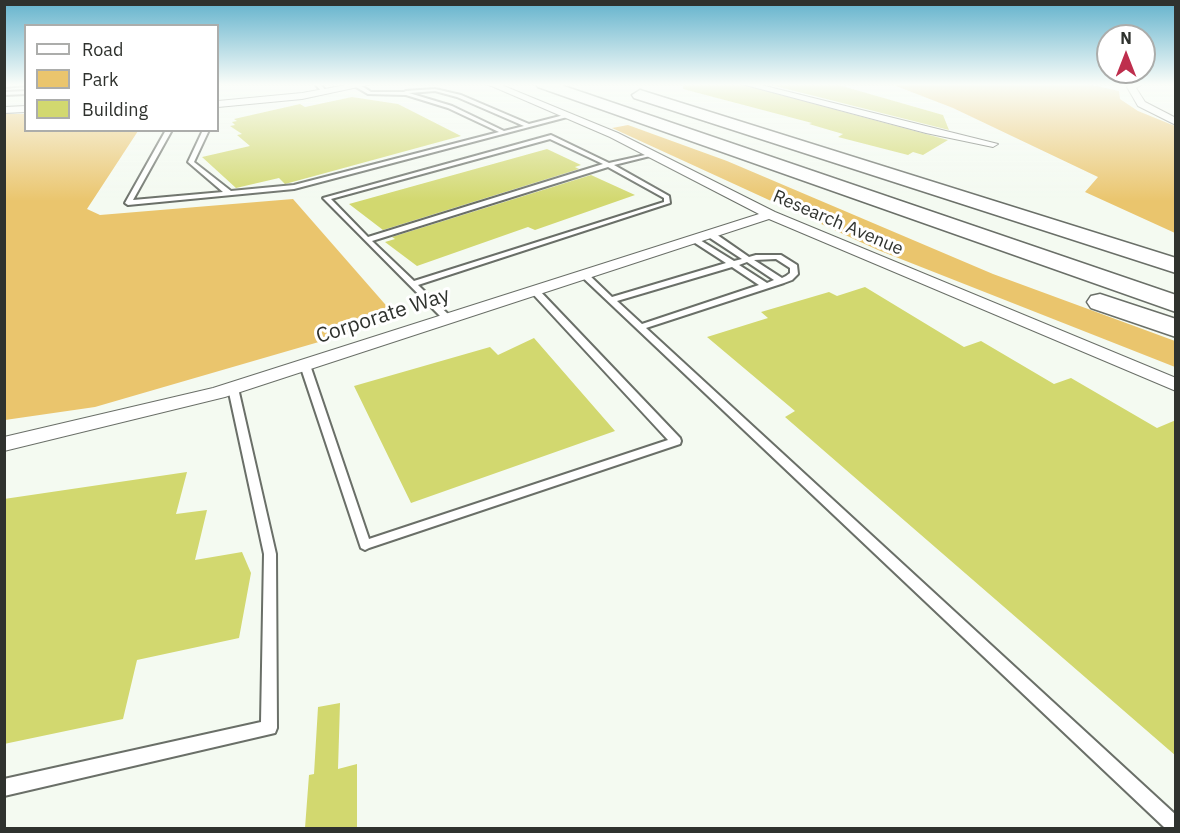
<!DOCTYPE html>
<style>
body{margin:0}
#map{position:relative;width:1180px;height:833px;overflow:hidden;background:#f4faf1;font-family:"IBM Plex Sans",sans-serif}
canvas{display:block}
.frame{position:absolute;inset:0;border:6px solid #2f322e;pointer-events:none}
.legend{position:absolute;left:24px;top:24px;width:195px;height:108px;box-sizing:border-box;background:#fff;border:2px solid #acadab;margin:0;padding:8px 10px;list-style:none;font-size:18px;color:#2f322e}
.legend li{display:flex;align-items:center;gap:12px;height:30px}
.legend b{width:30px;border:2px solid #acadab}
.north{position:absolute;left:1096px;top:24px;width:60px;height:60px;box-sizing:border-box;background:#fff;border:2px solid #acadab;border-radius:50%;rotate:0deg;font-size:16px;font-weight:700;line-height:24px;text-align:center;color:#2f322e}
.north::after{content:'';display:block;margin:auto;width:21px;height:27px;background:#be2e4d;clip-path:polygon(50% 0,100% 100%,50% 72%,0 100%)}
</style>
<div id="map">
<canvas width="1180" height="833"></canvas>
<div class="frame"></div>
<ul class="legend">
<li><b style="height:8px;background:#fff"></b>Road</li>
<li><b style="height:16px;background:#eac56d"></b>Park</li>
<li><b style="height:16px;background:#d2d86f"></b>Building</li>
</ul>
<div class="north">N</div>
</div>
<script>
const ctx = document.querySelector('canvas').getContext('2d');
ctx.lineJoin = 'round';
function fillPath(path, color) { ctx.fillStyle = color; ctx.fill(path, 'evenodd'); }
const shape = rows => new Path2D(rows.map(r => 'M' + r).join(''));
function strokePath(path, color, width, dash) { ctx.strokeStyle = color; ctx.lineWidth = width; ctx.lineCap = dash ? 'butt' : 'round'; ctx.setLineDash(dash || []); ctx.stroke(path); }
function drawText(font, color, halo, rows, align = 'center') {
  ctx.font = font + ' "IBM Plex Sans",sans-serif'; ctx.lineWidth = 6; ctx.setLineDash([]); ctx.textBaseline = 'middle'; ctx.strokeStyle = halo; ctx.fillStyle = color; for (const [text, x, y, turn = 0] of rows) {
    ctx.save(); ctx.translate(x, y); ctx.rotate((+turn || 0) * Math.PI / 180); ctx.textAlign = isNaN(turn) ? turn : align; if (halo) ctx.strokeText(text, 0, 0); ctx.fillText(text, 0, 0); ctx.restore();
  }
}
const green = shape([
 [891,84,1087,84,1119,91,1120,99,1138,111,1175,126,1175,233,1085,192,1098,177,953,108],
 [5,114,25,114,26,130,138,131,87,209,100,215,293,199,398,319,95,407,5,420],
 [628,125,727,161,993,274,1175,341,1175,367,878,250,612,128]
]);
const building = shape([
 [683,84,740,84,948,140,923,155,913,152,908,155,838,137,843,134,809,124,812,123,683,89],
 [767,84,835,84,943,115,949,130],
 [352,97,398,104,461,136,285,184,279,178,236,188,202,157,250,146,237,135,242,134,230,126,235,125,232,122,237,121,234,119,300,104,305,107],
 [547,149,581,165,575,167,579,169,383,230,349,204],
 [591,175,635,195,535,230,528,227,417,266,385,242,395,239,392,237],
 [865,287,964,347,981,341,1054,384,1071,378,1157,428,1176,420,1176,756,785,417,795,411,707,337,768,318,761,312,829,292,837,296],
 [534,338,615,431,411,503,354,386,490,347,498,355],
 [187,472,176,514,207,510,195,560,242,552,251,573,239,638,137,660,123,719,4,744,4,499],
 [340,703,338,769,357,764,357,828,305,828,309,775,314,774,318,707]
]);
const lane = shape([
 [26,84,26,85,4,87,4,85,26,84],
 [315,84,320,84,327,92,323,93,315,84],
 [356,85,360,85,371,92,404,92,406,91,435,89,461,95,529,124,568,114,571,116,294,189,128,205,125,203,166,130,172,130,133,200,223,192,188,162,203,130,209,130,194,162,231,191,294,185,499,132,448,108,406,95,368,94,356,87,356,85],
 [435,91,457,97,524,126,504,131,452,106,409,93,435,91],
 [26,91,26,94,4,95,4,92,26,91],
 [551,135,609,163,654,153,654,155,614,165,669,196,670,203,418,285,451,317,451,321,445,321,323,198,551,135],
 [550,139,603,164,368,237,331,199,550,139],
 [608,167,664,198,664,202,414,281,372,241,608,167],
 [707,232,713,232,749,257,756,255,781,255,797,265,798,274,792,280,784,283,646,328,1176,815,1176,828,1165,828,580,275,584,273,587,273,612,297,726,263,692,241,691,239,695,237,734,261,742,259,707,236,707,232],
 [776,259,790,268,790,273,786,276,782,278,754,260,776,259],
 [747,262,774,280,767,283,739,265,747,262],
 [732,267,759,285,642,324,617,301,732,267],
 [535,288,538,289,680,438,681,441,680,444,369,548,365,550,361,548,300,365,302,363,305,362,310,365,369,539,668,440,532,293,532,289,535,288],
 [233,385,238,388,276,554,277,728,275,733,4,796,4,779,261,722,264,554,228,388,233,385]
]);
const street = shape([
 [352,84,372,84,302,99,218,107,218,101,302,93,352,84],
 [487,84,499,84,618,133,775,212,1176,378,1176,391,769,219,225,397,4,451,4,437,213,388,759,214,610,137,487,84],
 [742,84,757,84,998,144,993,147,926,133,742,84],
 [1143,84,1136,88,1145,102,1176,118,1176,125,1138,106,1127,87,1130,84,1143,84],
 [26,106,26,112,4,113,4,107,26,106]
]);
const highway = shape([
 [536,84,558,84,1176,295,1176,312,538,87,536,84],
 [640,90,1176,258,1176,273,634,98,632,95,640,90],
 [1100,294,1176,319,1176,337,1091,308,1087,302,1091,296,1100,294]
]);
const farStreetnames = [
 ["Research Avenue",838,223,23]
];
const streetNames = [
 ["Corporate Way",383,316,-18]
];
fillPath(green, '#eac56d');
fillPath(building, '#d2d86f');
strokePath(lane, '#6a6f68', 4);
strokePath(street, '#6a6f68', 2);
strokePath(highway, '#6a6f68', 3);
fillPath(lane, '#fff');
fillPath(street, '#fff');
fillPath(highway, '#fff');
const sky = ctx.createLinearGradient(0, 0, 0, 201);
sky.addColorStop(0, '#62b2cc');
sky.addColorStop(0.42, '#fafdf9');
sky.addColorStop(1, '#fafdf900');
ctx.fillStyle = sky;
ctx.fillRect(0, 0, 1180, 201);
drawText('18px', '#2f322e', '#fff', farStreetnames);
drawText('21px', '#2f322e', '#fff', streetNames);
</script>
